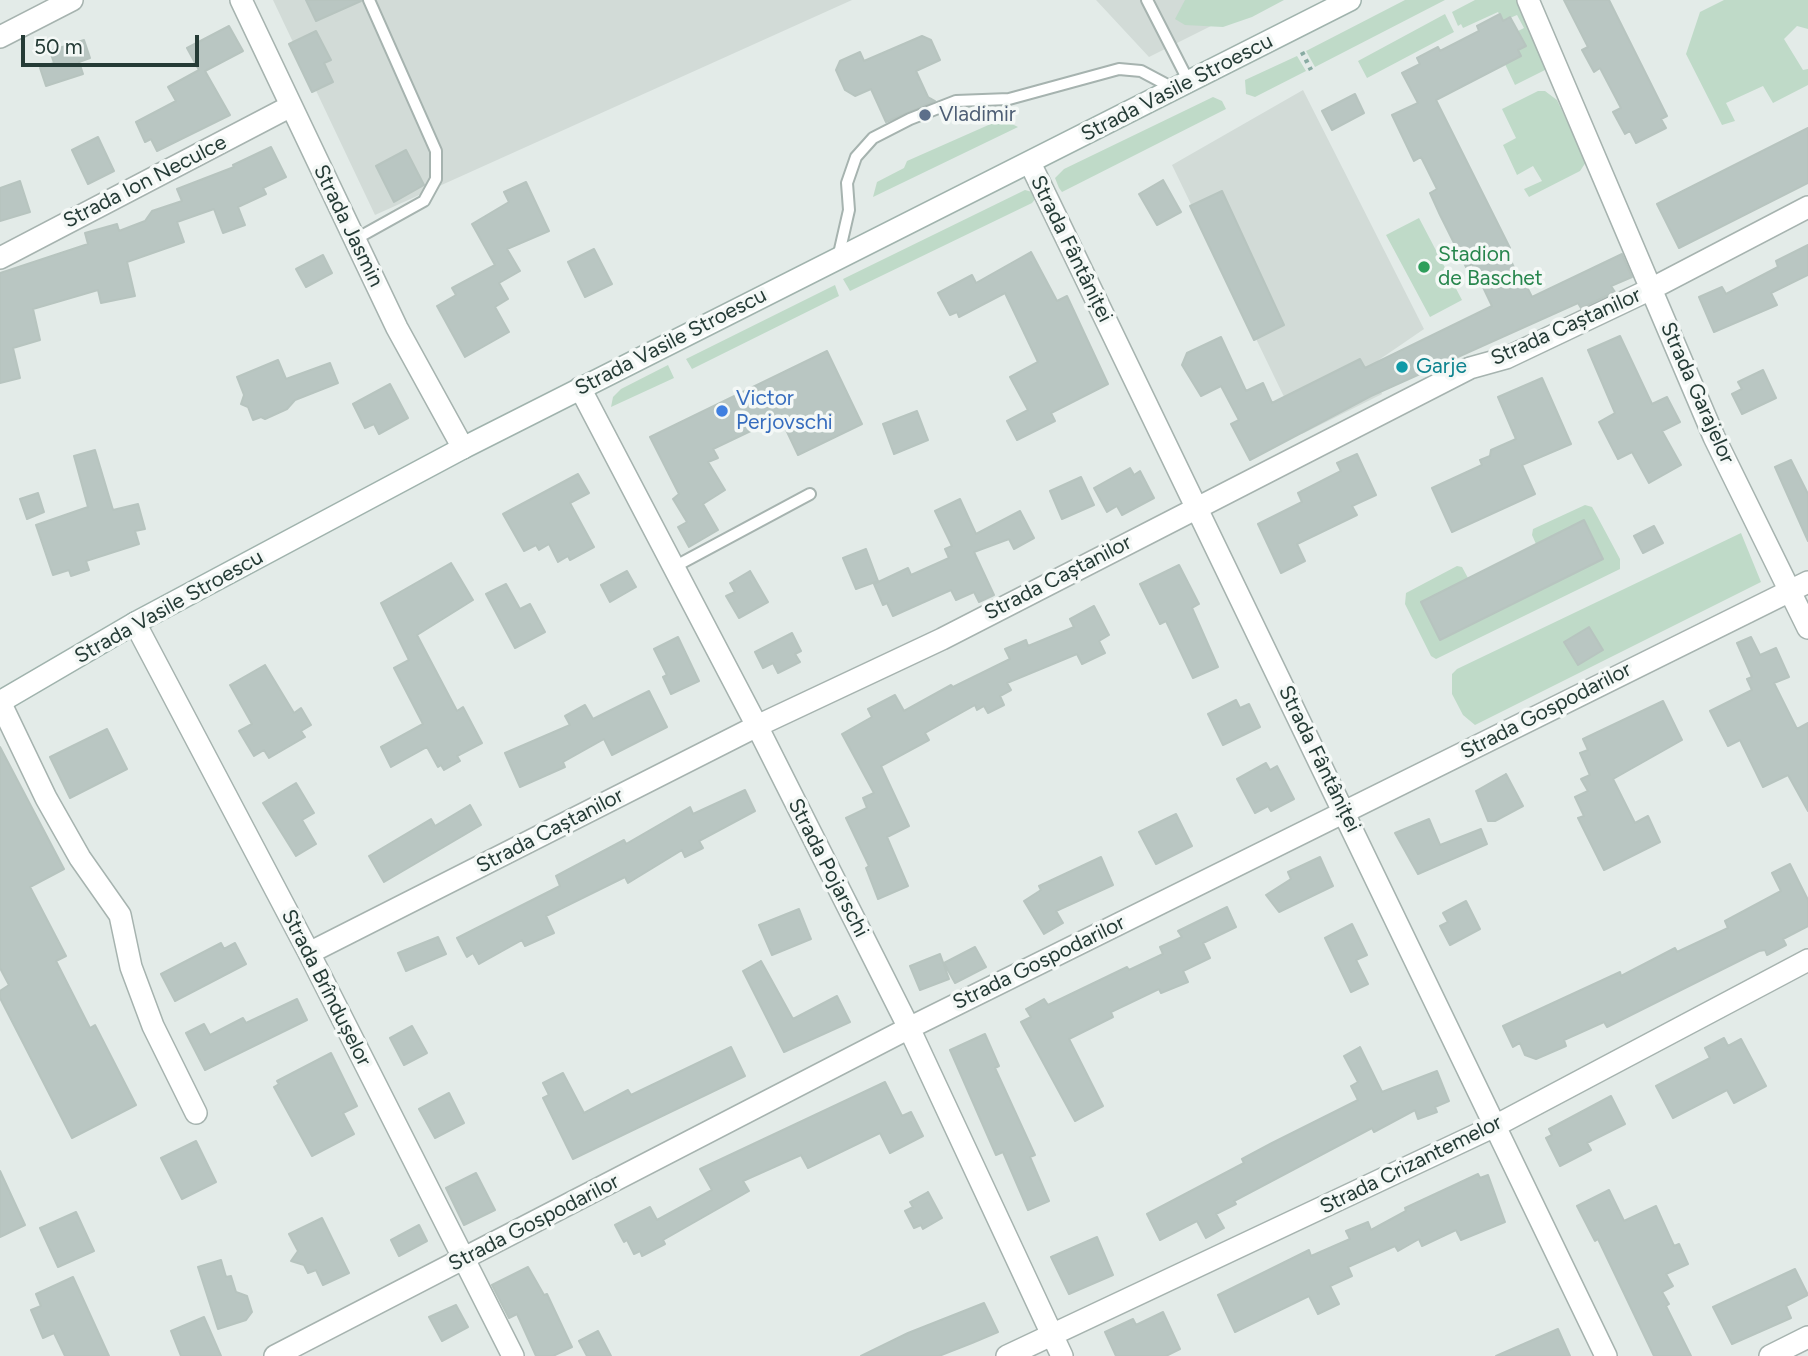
<!DOCTYPE html>
<meta charset="utf-8">
<style>
body{margin:0}
#map{position:relative;width:1808px;height:1356px;overflow:hidden;background:#e3ebe8;font-family:Figtree,sans-serif}
canvas{display:block}
.scale{position:absolute;left:21px;top:35px;width:178px;height:32px;box-sizing:border-box;border:4px solid #253b36;border-top:0;padding-left:9px;font-size:21px;line-height:24px;white-space:nowrap;color:#253b36;-webkit-text-stroke:5px #f4f8f6;paint-order:stroke}
</style>
<div id="map">
<canvas width="1808" height="1356"></canvas>
<div class="scale">50 m</div>
</div>
<script>
const ctx = document.querySelector('canvas').getContext('2d');
ctx.lineJoin = 'round';
function fillPath(path, color) { ctx.fillStyle = color; ctx.fill(path, 'evenodd'); }
const shape = rows => new Path2D(rows.map(r => 'M' + r).join(''));
function strokePath(path, color, width, dash) { ctx.strokeStyle = color; ctx.lineWidth = width; ctx.lineCap = dash ? 'butt' : 'round'; ctx.setLineDash(dash || []); ctx.stroke(path); }
function drawText(font, color, halo, rows, align = 'center') {
  ctx.font = font + ' Figtree,sans-serif'; ctx.lineWidth = 7; ctx.setLineDash([]); ctx.textBaseline = 'middle'; ctx.strokeStyle = halo; ctx.fillStyle = color; for (const [text, x, y, turn = 0] of rows) {
    ctx.save(); ctx.translate(x, y); ctx.rotate((+turn || 0) * Math.PI / 180); ctx.textAlign = isNaN(turn) ? turn : align; if (halo) ctx.strokeText(text, 0, 0); ctx.fillText(text, 0, 0); ctx.restore();
  }
}
const built = shape([
 [273,0,852,0,375,215],
 [1096,0,1263,0,1149,57],
 [1303,90,1424,329,1370,366,1382,394,1302,434,1172,165]
]);
const green = shape([
 [1185,0,1284,0,1252,17,1223,27,1185,25,1175,19],
 [1405,0,1445,0,1315,67,1306,51,1308,50],
 [1475,0,1519,0,1551,67,1515,85,1505,64,1521,56,1518,50,1526,46,1518,31,1524,28,1517,15,1503,21,1498,12,1463,28,1461,24,1458,26,1452,12],
 [1724,0,1808,0,1808,29,1797,26,1784,39,1803,70,1808,69,1808,85,1773,103,1763,86,1726,103,1735,121,1722,125,1686,54,1700,12],
 [1445,14,1454,32,1367,78,1358,61],
 [1297,56,1306,71,1255,97,1246,94,1245,80],
 [1538,91,1545,91,1557,100,1586,162,1580,171,1529,197,1524,189,1542,181,1533,166,1517,175,1503,145,1516,138,1502,109],
 [1213,97,1222,101,1226,109,1062,192,1059,188,1055,178,1064,169],
 [1002,119,1018,127,873,197,877,182,904,168,907,161],
 [1025,190,1032,192,1036,198,1032,203,850,291,843,279],
 [1419,218,1462,300,1430,317,1386,235],
 [835,285,839,296,692,369,686,359],
 [668,365,674,378,611,407,613,397,621,389],
 [1585,505,1592,507,1597,516,1620,559,1620,569,1436,659,1431,656,1405,604,1406,593,1457,566,1462,567,1468,578,1421,602,1441,640,1603,559,1584,520,1536,544,1532,535,1533,529],
 [1741,533,1761,582,1475,725,1463,715,1452,694,1452,674,1457,669]
]);
const building = shape([
 [306,0,361,0,361,1,316,21,306,0],
 [1564,0,1609,0,1667,116,1661,119,1666,128,1636,143,1630,131,1625,134,1613,112,1621,108,1600,68,1594,72,1582,50,1588,47,1564,0],
 [1500,14,1503,21,1510,17,1526,46,1518,50,1521,56,1436,100,1510,248,1506,250,1521,283,1524,281,1532,297,1622,254,1632,277,1611,286,1615,292,1581,308,1578,303,1371,396,1250,460,1231,424,1239,420,1221,386,1201,396,1182,365,1187,353,1221,337,1246,391,1263,383,1272,403,1360,359,1365,368,1492,306,1472,264,1466,267,1440,215,1430,193,1437,189,1421,157,1414,161,1392,115,1418,103,1402,73,1420,64,1417,58,1438,47,1440,51,1479,31,1477,26,1500,14],
 [229,26,243,51,205,71,230,115,157,151,151,139,145,142,136,122,176,101,168,87,199,70,187,48,229,26],
 [316,31,331,60,324,63,333,82,312,92,289,44,316,31],
 [922,36,931,40,940,60,916,71,928,97,935,101,886,122,871,89,855,96,845,90,836,70,840,61,860,52,864,61,922,36],
 [84,40,90,58,79,62,83,74,46,86,40,68,54,63,50,51,84,40],
 [1355,94,1364,113,1332,130,1322,111,1355,94],
 [1808,128,1808,183,1679,248,1657,204,1808,128],
 [98,137,114,171,88,184,72,150,98,137],
 [271,147,286,177,263,188,266,194,238,207,245,225,223,233,214,209,177,222,184,242,127,262,135,296,101,303,98,290,33,309,40,340,13,348,20,378,0,383,0,273,88,244,85,233,117,224,119,231,145,221,152,211,182,201,177,189,234,167,233,165,271,147],
 [406,150,424,185,394,202,376,166,406,150],
 [1163,180,1181,212,1157,225,1139,194,1163,180],
 [20,181,30,212,0,221,0,188,20,181],
 [526,182,549,231,507,249,520,271,499,283,508,299,495,307,509,332,465,357,437,306,456,295,452,288,495,265,472,224,509,202,504,192,526,182],
 [1222,191,1284,325,1254,340,1190,206,1222,191],
 [1808,245,1808,275,1771,293,1777,305,1714,332,1699,297,1722,287,1726,294,1778,267,1776,261,1808,245],
 [594,249,612,284,585,297,568,262,594,249],
 [1031,252,1057,301,1067,296,1108,384,1051,413,1055,421,1017,440,1007,421,1028,410,1010,377,1038,362,1005,293,959,317,957,312,950,315,938,293,972,275,976,283,1031,252],
 [323,255,332,273,306,287,296,269,323,255],
 [1620,336,1652,404,1667,397,1680,422,1662,431,1681,465,1649,483,1632,452,1618,459,1599,422,1615,413,1588,350,1620,336],
 [827,351,862,424,798,455,780,417,713,449,718,458,708,462,725,490,703,504,718,530,689,547,678,527,687,522,673,499,679,494,650,437,827,351],
 [278,360,286,379,330,363,338,383,295,400,287,409,265,419,261,417,253,420,248,407,241,404,244,395,237,377,278,360],
 [1763,370,1776,398,1742,414,1732,394,1742,389,1738,382,1763,370],
 [1542,378,1571,444,1522,465,1535,494,1452,532,1432,488,1482,465,1480,460,1490,456,1491,450,1516,439,1498,397,1542,378],
 [390,384,408,418,379,434,374,424,365,428,353,404,390,384],
 [917,411,928,440,894,454,883,424,917,411],
 [95,450,113,510,138,504,145,529,135,531,139,544,86,561,89,570,71,576,69,570,53,575,36,525,88,507,74,456,95,450],
 [1357,454,1376,495,1352,506,1357,515,1297,544,1305,561,1281,573,1258,524,1302,502,1298,493,1341,471,1337,463,1357,454],
 [1791,460,1808,494,1808,541,1775,467,1791,460],
 [1130,468,1134,475,1140,471,1154,498,1122,515,1117,506,1107,512,1094,488,1130,468],
 [578,474,589,493,570,503,594,547,570,560,568,556,558,562,549,544,539,550,536,545,524,551,503,514,578,474],
 [1081,477,1094,505,1062,519,1050,491,1081,477],
 [38,493,44,512,27,519,20,499,38,493],
 [960,499,976,534,1020,511,1034,538,1014,549,1009,539,974,552,994,595,979,602,974,592,956,600,951,590,893,616,887,603,883,605,874,584,908,568,911,575,949,558,945,549,952,546,935,511,960,499],
 [1584,520,1603,559,1440,640,1421,602,1584,520],
 [1654,526,1663,543,1643,553,1634,536,1654,526],
 [866,549,878,581,856,589,843,558,866,549],
 [451,563,473,600,417,635,457,711,463,707,482,743,457,756,460,761,444,770,441,765,438,767,427,747,391,767,381,747,423,724,394,668,409,660,381,603,451,563],
 [1179,565,1199,604,1192,608,1218,667,1193,678,1166,621,1160,624,1140,584,1179,565],
 [627,571,636,587,610,602,601,585,627,571],
 [750,571,768,602,739,618,726,596,735,592,730,583,750,571],
 [506,584,520,609,530,604,545,632,515,648,486,594,506,584],
 [1094,606,1109,635,1099,641,1105,653,1082,664,1077,654,1007,683,1011,690,1000,696,1004,705,988,713,984,706,977,710,975,705,925,733,929,740,881,766,909,826,887,837,908,886,878,899,866,868,869,866,846,818,867,808,863,798,874,793,842,734,872,717,868,709,895,695,904,711,951,685,953,687,1010,659,1005,649,1026,640,1028,646,1074,627,1070,619,1094,606],
 [1589,627,1603,650,1578,665,1564,642,1589,627],
 [792,633,801,651,795,654,800,662,778,673,773,663,763,668,755,652,792,633],
 [678,637,699,681,671,694,663,677,667,675,654,649,678,637],
 [1751,637,1760,655,1776,648,1789,677,1774,683,1797,729,1808,723,1808,811,1788,775,1763,787,1740,740,1728,746,1710,711,1752,690,1747,679,1752,677,1737,643,1751,637],
 [265,665,294,713,301,708,311,725,301,731,305,737,269,758,264,750,254,756,239,731,252,724,230,685,265,665],
 [649,691,667,727,612,755,604,739,563,762,565,767,520,787,505,753,570,725,565,716,585,705,593,719,649,691],
 [1236,700,1240,708,1249,704,1260,727,1223,745,1208,714,1236,700],
 [1663,701,1682,740,1613,779,1635,823,1648,816,1660,842,1604,870,1578,818,1584,816,1575,797,1588,791,1581,779,1590,775,1580,753,1588,750,1583,739,1663,701],
 [107,729,127,769,70,798,50,757,107,729],
 [0,747,64,869,30,887,66,956,56,961,90,1028,95,1025,136,1105,72,1138,0,998,0,991,9,985,0,968,0,747],
 [1266,763,1270,770,1277,766,1294,799,1271,811,1268,806,1255,813,1237,779,1266,763],
 [1506,774,1523,806,1495,821,1488,821,1476,791,1506,774],
 [296,783,314,813,302,820,316,844,296,856,263,803,296,783],
 [745,790,755,811,699,841,703,848,685,857,682,850,628,883,625,877,546,916,554,933,525,946,522,940,479,964,473,953,467,957,457,938,560,886,556,876,624,840,626,844,690,807,693,814,745,790],
 [470,805,481,825,384,882,369,856,431,819,435,826,470,805],
 [1176,814,1192,846,1156,864,1139,832,1176,814],
 [1429,819,1440,845,1481,829,1487,844,1418,874,1395,833,1429,819],
 [1101,857,1113,885,1056,911,1063,923,1044,934,1024,901,1041,890,1039,886,1101,857],
 [1320,857,1333,886,1279,912,1266,895,1291,879,1288,872,1320,857],
 [1790,864,1808,900,1808,926,1783,939,1786,945,1767,955,1765,950,1759,951,1607,1027,1604,1022,1564,1040,1566,1046,1536,1059,1525,1055,1520,1043,1513,1047,1503,1026,1620,972,1621,976,1675,948,1677,952,1728,928,1725,921,1781,891,1772,873,1790,864],
 [1466,901,1480,929,1450,945,1440,926,1448,922,1443,913,1466,901],
 [1227,907,1236,927,1203,943,1210,958,1183,971,1188,982,1161,993,1159,989,1111,1012,1113,1017,1069,1039,1103,1106,1075,1121,1021,1022,1031,1017,1026,1009,1044,999,1048,1005,1127,967,1129,970,1163,954,1160,947,1182,937,1178,931,1227,907],
 [799,909,811,939,772,955,759,925,799,909],
 [1352,924,1367,955,1356,960,1368,984,1351,992,1325,938,1352,924],
 [438,937,446,954,406,971,398,953,438,937],
 [221,943,224,949,235,943,246,964,175,1001,161,974,221,943],
 [975,947,986,967,955,983,944,963,975,947],
 [940,954,949,979,920,990,910,966,940,954],
 [761,961,793,1019,837,996,850,1022,784,1052,743,971,761,961],
 [297,999,307,1020,205,1070,186,1033,204,1024,210,1035,243,1018,246,1023,297,999],
 [412,1026,427,1053,404,1065,390,1038,412,1026],
 [985,1034,999,1066,995,1068,1035,1155,1030,1157,1049,1201,1028,1210,1003,1152,996,1155,950,1050,985,1034],
 [1724,1038,1728,1046,1741,1039,1766,1086,1734,1103,1727,1090,1673,1118,1656,1086,1710,1058,1705,1048,1724,1038],
 [731,1047,745,1076,573,1159,543,1098,549,1095,543,1083,563,1073,584,1113,628,1090,631,1095,731,1047],
 [1360,1047,1382,1092,1437,1071,1449,1101,1435,1107,1437,1112,1418,1119,1415,1110,1374,1132,1372,1128,1234,1201,1236,1204,1216,1214,1224,1228,1206,1238,1197,1221,1160,1240,1147,1214,1244,1163,1242,1159,1272,1143,1358,1100,1351,1086,1358,1082,1344,1056,1360,1047],
 [331,1053,357,1106,343,1113,354,1134,312,1156,274,1087,279,1084,277,1081,331,1053],
 [885,1082,902,1116,911,1112,923,1136,890,1153,880,1133,808,1168,801,1155,743,1181,749,1191,663,1240,665,1244,642,1256,640,1251,634,1254,627,1240,624,1242,615,1225,650,1207,657,1220,712,1190,700,1169,885,1082],
 [449,1093,464,1123,435,1138,419,1109,449,1093],
 [1611,1096,1625,1124,1587,1143,1591,1150,1560,1166,1546,1138,1552,1135,1549,1129,1611,1096],
 [196,1141,216,1182,182,1199,161,1158,196,1141],
 [0,1171,25,1225,0,1237,0,1171],
 [476,1173,495,1210,464,1225,446,1188,476,1173],
 [1478,1174,1480,1178,1488,1175,1505,1222,1461,1240,1456,1230,1422,1246,1419,1239,1398,1251,1395,1246,1348,1267,1352,1276,1330,1286,1339,1304,1318,1314,1309,1296,1235,1332,1218,1295,1309,1250,1311,1256,1350,1239,1346,1231,1368,1222,1371,1230,1406,1211,1405,1208,1478,1174],
 [1609,1190,1624,1221,1656,1206,1674,1246,1679,1244,1688,1264,1666,1274,1673,1286,1662,1292,1669,1304,1666,1306,1691,1356,1654,1356,1598,1239,1595,1241,1577,1206,1609,1190],
 [928,1192,942,1218,923,1229,921,1225,914,1228,905,1211,913,1207,910,1202,928,1192],
 [76,1212,94,1251,58,1267,40,1228,76,1212],
 [322,1218,349,1273,323,1285,316,1270,308,1273,304,1265,291,1261,298,1251,289,1234,322,1218],
 [419,1225,427,1241,399,1256,391,1240,419,1225],
 [1097,1237,1113,1275,1069,1294,1051,1257,1097,1237],
 [221,1260,226,1277,231,1276,236,1292,247,1296,252,1312,246,1320,218,1329,198,1267,221,1260],
 [528,1267,544,1295,547,1294,572,1347,553,1356,536,1356,517,1314,509,1318,492,1285,528,1267],
 [1795,1269,1808,1295,1786,1306,1791,1318,1732,1344,1713,1307,1795,1269],
 [73,1277,109,1356,65,1356,54,1333,43,1338,31,1310,41,1306,36,1294,73,1277],
 [984,1303,998,1332,972,1343,939,1356,861,1356,908,1333,984,1303],
 [456,1305,468,1327,442,1341,429,1317,456,1305],
 [1163,1312,1180,1349,1166,1356,1116,1356,1105,1332,1133,1319,1136,1325,1163,1312],
 [204,1317,221,1356,181,1356,171,1331,204,1317],
 [1558,1329,1570,1356,1496,1356,1558,1329],
 [598,1331,611,1356,587,1356,579,1341,598,1331]
]);
const path = shape([
 [1302,52,1311,70]
]);
const service = shape([
 [1147,0,1189,82],
 [354,240,424,201,436,179,436,151,369,0],
 [838,258,849,210,847,183,856,157,873,138,910,119,956,101,1009,99,1119,69,1141,71,1173,88],
 [674,567,810,494]
]);
const minor = shape([
 [241,0,397,328,463,448],
 [1528,0,1714,437,1808,628],
 [0,37,72,0],
 [1030,163,1606,1356],
 [0,258,291,106],
 [580,388,757,726,909,1028,1062,1356],
 [135,623,309,953,513,1356],
 [0,702,46,798,80,858,120,915,131,967,153,1026,196,1113],
 [309,953,757,726,942,639,1470,368,1506,358,1651,289,1808,207],
 [275,1356,909,1028,1808,582],
 [1007,1356,1495,1126,1808,960],
 [1770,1356,1808,1337]
]);
const secondary = shape([
 [0,702,135,623,463,448,1350,0]
]);
const markers = [
 [925,115,7,"#5c6f8a"],
 [1424,267,7,"#2e9e5b"],
 [1402,367,7,"#0f9aa8"],
 [722,411,7,"#3f7fe0"]
];
const streetNames = [
 ["Strada Vasile Stroescu",1177,88,-27],
 ["Strada Ion Neculce",145,182,-27],
 ["Strada Jasmin",348,226,64],
 ["Strada Fântâniței",1071,249,64],
 ["Strada Caștanilor",1566,327,-24],
 ["Strada Vasile Stroescu",671,342,-27],
 ["Strada Garajelor",1697,393,66],
 ["Strada Caștanilor",1058,578,-27],
 ["Strada Vasile Stroescu",169,607,-29],
 ["Strada Gospodarilor",1546,711,-27],
 ["Strada Fântâniței",1319,759,64],
 ["Strada Caștanilor",550,831,-27],
 ["Strada Pojarschi",828,868,63],
 ["Strada Gospodarilor",1039,963,-26],
 ["Strada Brîndușelor",326,988,63],
 ["Strada Crizantemelor",1411,1165,-26],
 ["Strada Gospodarilor",534,1223,-27]
];
const serviceNames = [
 ["Vladimir",939,115]
];
const leisureNames = [
 ["Stadion",1438,255],
 ["de Baschet",1438,279]
];
const cultureNames = [
 ["Garje",1416,367]
];
const shopNames = [
 ["Victor",736,399],
 ["Perjovschi",736,423]
];
fillPath(built, '#d2dbd7');
fillPath(green, '#bfdac8');
fillPath(building, '#b9c6c2');
strokePath(building, '#b7c4bf', 2);
strokePath(service, '#a6b3af', 14);
strokePath(minor, '#a6b3af', 24);
strokePath(secondary, '#a0b3ad', 24);
strokePath(path, '#88aba2', 4.5, [3.5, 5]);
strokePath(service, '#fff', 10);
strokePath(minor, '#fff', 21);
strokePath(secondary, '#fff', 21);
for (const [x, y, r, color] of markers) { const dot = new Path2D(); dot.arc(x, y, r, 0, 2 * Math.PI); ctx.fillStyle = color; ctx.fill(dot); strokePath(dot, '#f4f8f6', 2.5); }
drawText('21px', '#253b36', '#f4f8f6', streetNames);
drawText('21px', '#4e5e75', '#f4f8f6', serviceNames, 'left');
drawText('21px', '#27864d', '#f4f8f6', leisureNames, 'left');
drawText('21px', '#0d838f', '#f4f8f6', cultureNames, 'left');
drawText('21px', '#366cbe', '#f4f8f6', shopNames, 'left');
</script>
